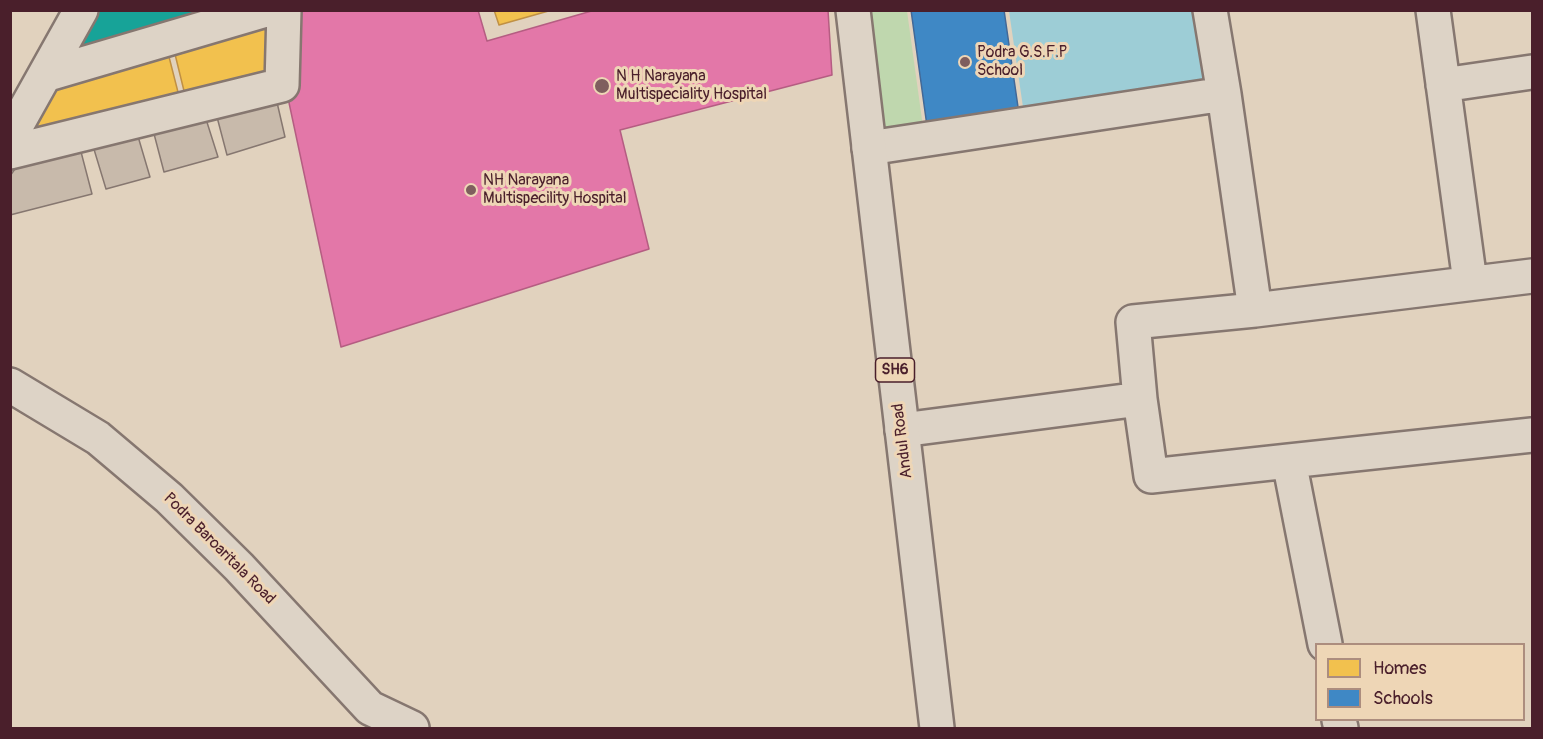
<!DOCTYPE html>
<style>
body{margin:0}
#map{position:relative;width:1543px;height:739px;overflow:hidden;background:#e1d2be;font-family:Pangolin,sans-serif}
canvas{display:block}
.frame{position:absolute;inset:0;border:12px solid #4a1f2b;pointer-events:none}
.legend{position:absolute;left:1315px;top:643px;width:210px;height:78px;box-sizing:border-box;background:#eed6b6;border:2px solid #ac8d7e;margin:0;padding:8px 10px;list-style:none;font-size:18px;color:#4a1f2b}
.legend li{display:flex;align-items:center;gap:12px;height:30px}
.legend b{width:30px;border:2px solid #ac8d7e}
</style>
<div id="map">
<canvas width="1543" height="739"></canvas>
<div class="frame"></div>
<ul class="legend">
<li><b style="height:16px;background:#f2c14e"></b>Homes</li>
<li><b style="height:16px;background:#3f88c5"></b>Schools</li>
</ul>
</div>
<script>
const ctx = document.querySelector('canvas').getContext('2d');
ctx.lineJoin = 'round';
function fillPath(path, color) { ctx.fillStyle = color; ctx.fill(path, 'evenodd'); }
const shape = rows => new Path2D(rows.map(r => 'M' + r).join(''));
function strokePath(path, color, width, dash) { ctx.strokeStyle = color; ctx.lineWidth = width; ctx.lineCap = dash ? 'butt' : 'round'; ctx.setLineDash(dash || []); ctx.stroke(path); }
function drawText(font, color, halo, rows, align = 'center') {
  ctx.font = font + ' Pangolin,sans-serif'; ctx.lineWidth = 6; ctx.setLineDash([]); ctx.textBaseline = 'middle'; ctx.strokeStyle = halo; ctx.fillStyle = color; for (const [text, x, y, turn = 0] of rows) {
    ctx.save(); ctx.translate(x, y); ctx.rotate((+turn || 0) * Math.PI / 180); ctx.textAlign = isNaN(turn) ? turn : align; if (halo) ctx.strokeText(text, 0, 0); ctx.fillText(text, 0, 0); ctx.restore();
  }
}
const green = shape([
 [864,11,907,11,923,127,878,134]
]);
const water = shape([
 [1009,11,1194,11,1207,87,1024,114]
]);
const homes = shape([
 [494,10,552,10,499,25,494,10],
 [277,17,274,76,186,99,173,46,277,17],
 [167,49,180,100,25,139,55,80,167,49]
]);
const schools = shape([
 [911,10,1004,10,1019,114,927,126,911,10]
]);
const health = shape([
 [307,10,478,10,487,41,595,10,828,10,832,75,620,130,649,249,341,347,288,98,291,15,307,10]
]);
const public = shape([
 [93,10,234,10,68,61,93,10]
]);
const building = shape([
 [276,98,285,137,227,155,217,117,276,98],
 [205,116,218,157,164,172,153,130,205,116],
 [137,133,150,177,106,189,93,146,137,133],
 [80,148,92,194,10,215,10,176,17,166,80,148]
]);
const street = shape([
 [1433,10,1470,282],
 [45,75,266,10],
 [1443,85,1532,72],
 [1224,94,1255,310],
 [10,137,81,10],
 [869,148,1224,94,1210,10],
 [10,152,282,85,284,10],
 [10,385,98,438,169,498,239,567,370,708,412,728],
 [1140,399,1151,476,1289,461,1325,644],
 [902,430,1140,399,1133,322,1255,310,1532,276],
 [1289,461,1532,435],
 [1339,720,1341,728]
]);
const primary = shape([
 [853,10,937,728]
]);
const markers = [
 [965,62,6,"#7f5e5e"],
 [602,86,8,"#7f5e5e"],
 [471,190,6,"#7f5e5e"]
];
const shields = [
 [895,370,39]
];
const shieldNames = [
 ["SH6",895,370]
];
const poiNames = [
 ["Podra G.S.F.P",977,53],
 ["School",977,71],
 ["N H Narayana",616,77],
 ["Multispeciality Hospital",616,95],
 ["NH Narayana",483,181],
 ["Multispecility Hospital",483,199]
];
const streetNames = [
 ["Andul Road",903,441,-97],
 ["Podra Baroaritala Road",219,549,45]
];
fillPath(green, '#bfd7ae');
fillPath(water, '#9dcdd6');
fillPath(homes, '#f2c14e');
strokePath(homes, '#c09044', 1.5);
fillPath(schools, '#3f88c5');
strokePath(schools, '#426897', 1.5);
fillPath(health, '#e377a8');
strokePath(health, '#b55d82', 1.5);
fillPath(public, '#17a398');
strokePath(public, '#267b77', 1.5);
fillPath(building, '#c8baab');
strokePath(building, '#867770', 1.5);
strokePath(street, '#867770', 38);
strokePath(primary, '#867770', 38);
strokePath(street, '#ddd3c6', 33);
strokePath(primary, '#ddd3c6', 33);
for (const [x, y, r, color] of markers) { const dot = new Path2D(); dot.arc(x, y, r, 0, 2 * Math.PI); ctx.fillStyle = color; ctx.fill(dot); strokePath(dot, '#eed6b6', 2); }
for (const [x, y, w] of shields) { const box = new Path2D(); box.roundRect(x - w / 2, y - 12, w, 24, 4.5); ctx.fillStyle = '#eed6b6'; ctx.fill(box); strokePath(box, '#4a1f2b', 1.5); }
drawText('bold 15px', '#4a1f2b', null, shieldNames);
drawText('16px', '#4a1f2b', '#eed6b6', poiNames, 'left');
drawText('16px', '#4a1f2b', '#eed6b6', streetNames);
</script>
